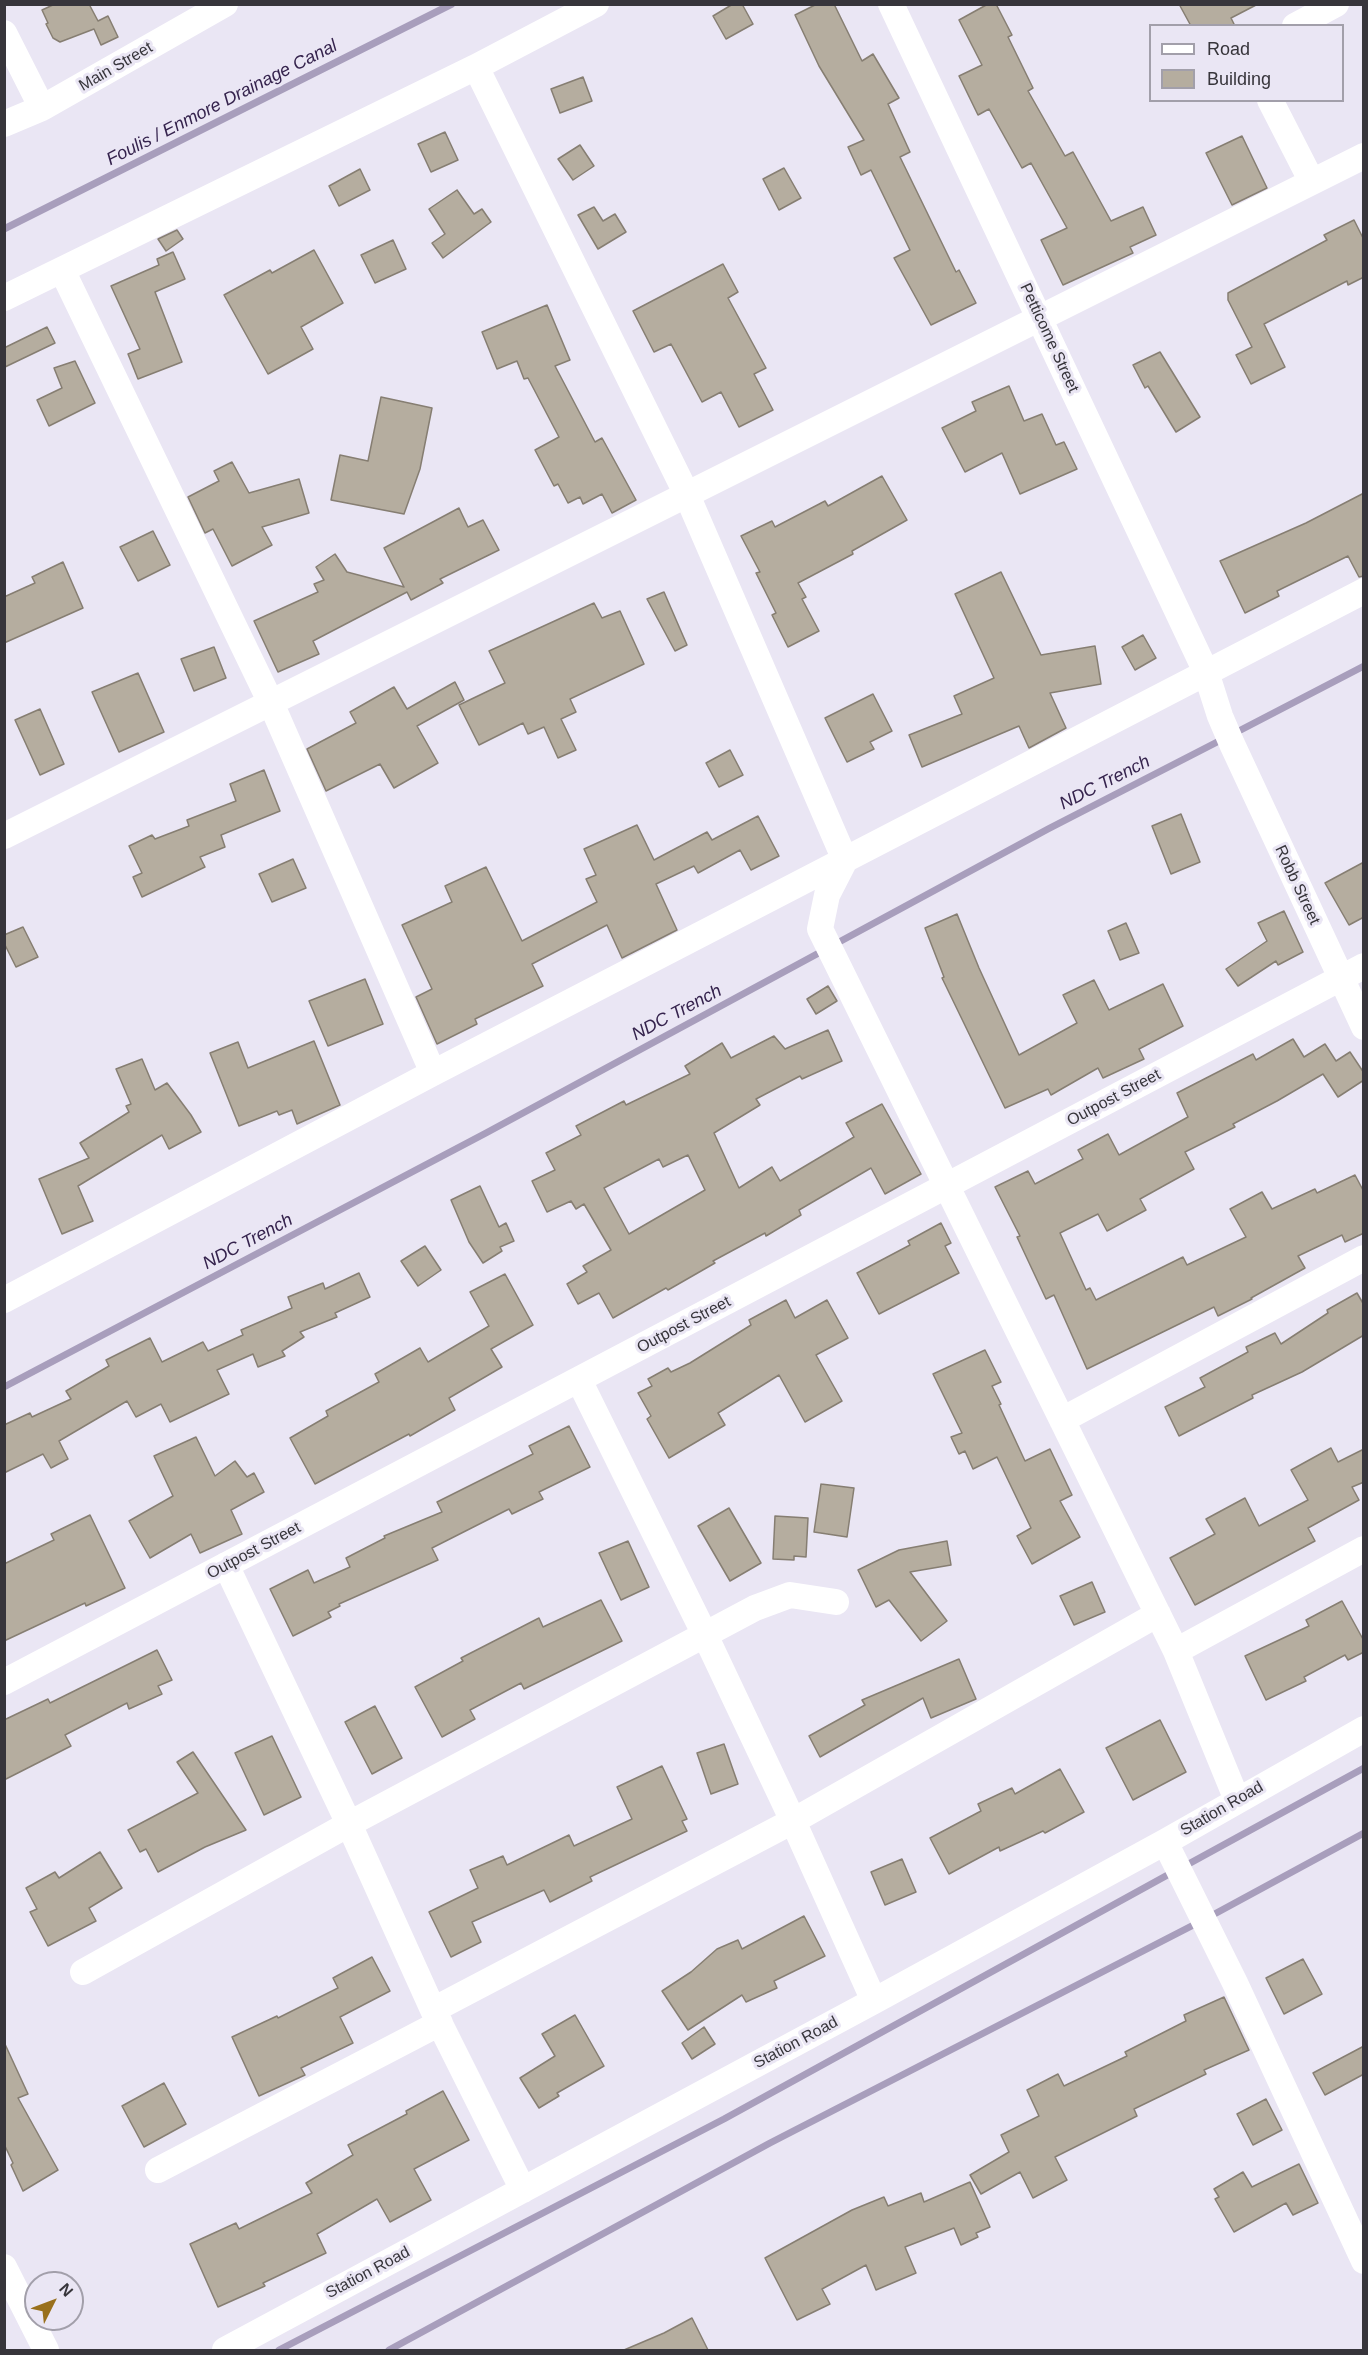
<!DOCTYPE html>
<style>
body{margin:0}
#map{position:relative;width:1368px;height:2355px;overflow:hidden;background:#eae6f4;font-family:Helvetica,sans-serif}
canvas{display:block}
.frame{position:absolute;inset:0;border:6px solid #37353b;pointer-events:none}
.legend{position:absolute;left:1149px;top:24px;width:195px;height:78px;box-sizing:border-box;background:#eae6f4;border:2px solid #a29faa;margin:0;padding:8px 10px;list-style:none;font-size:18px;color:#37353b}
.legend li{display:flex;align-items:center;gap:12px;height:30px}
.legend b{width:30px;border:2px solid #a29faa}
.north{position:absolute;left:24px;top:2271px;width:60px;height:60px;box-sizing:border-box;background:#eae6f4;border:2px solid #a29faa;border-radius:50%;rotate:48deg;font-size:16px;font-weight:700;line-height:24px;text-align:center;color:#37353b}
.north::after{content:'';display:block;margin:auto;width:21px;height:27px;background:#99701c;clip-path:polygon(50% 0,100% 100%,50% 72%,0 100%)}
</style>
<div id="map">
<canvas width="1368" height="2355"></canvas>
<div class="frame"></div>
<ul class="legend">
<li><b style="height:8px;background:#fff"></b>Road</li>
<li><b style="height:16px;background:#b5ad9f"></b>Building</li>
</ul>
<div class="north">N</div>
</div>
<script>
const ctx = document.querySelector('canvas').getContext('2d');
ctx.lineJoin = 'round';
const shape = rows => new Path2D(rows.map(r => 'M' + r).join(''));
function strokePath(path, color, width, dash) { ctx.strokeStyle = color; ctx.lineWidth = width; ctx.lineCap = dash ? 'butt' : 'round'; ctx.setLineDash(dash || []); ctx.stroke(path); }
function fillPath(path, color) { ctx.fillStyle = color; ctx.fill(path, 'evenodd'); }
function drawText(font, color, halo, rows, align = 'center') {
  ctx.font = font + ' Helvetica,sans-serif'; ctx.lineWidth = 6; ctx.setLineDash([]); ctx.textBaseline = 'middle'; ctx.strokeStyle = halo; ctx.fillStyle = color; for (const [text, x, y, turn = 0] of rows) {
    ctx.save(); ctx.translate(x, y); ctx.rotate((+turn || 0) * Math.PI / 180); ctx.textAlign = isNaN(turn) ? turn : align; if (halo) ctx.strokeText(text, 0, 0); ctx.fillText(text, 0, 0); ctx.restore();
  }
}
const stream = shape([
 [4,229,452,4],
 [1233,734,1364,666],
 [4,1387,486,1133,1048,829,1223,739],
 [1183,1867,1364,1768],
 [279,2350,724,2119,1173,1872],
 [389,2350,770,2143,1209,1917,1364,1833]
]);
const building = shape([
 [55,4,89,4,98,21,108,16,118,37,101,45,94,29,60,42,53,38,46,24,48,23,42,10,55,4],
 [733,4,742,4,753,24,726,39,713,16,733,4],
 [817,4,834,4,862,61,873,54,899,98,888,104,910,152,900,157,956,272,959,270,976,303,931,325,894,258,910,250,871,170,861,175,848,147,864,140,819,66,795,15,817,4],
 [988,4,996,4,1012,35,1008,37,1033,88,1028,91,1065,156,1073,152,1111,221,1143,207,1156,235,1130,247,1133,253,1063,285,1041,240,1067,228,1031,163,1022,168,989,109,978,115,959,76,982,65,959,20,988,4],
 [1179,4,1258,4,1231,18,1235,26,1191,26,1179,4],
 [583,77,592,101,560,113,551,89,583,77],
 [445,132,458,160,431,172,418,144,445,132],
 [1242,136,1267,188,1232,205,1206,153,1242,136],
 [580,145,594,166,573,180,558,159,580,145],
 [784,168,801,198,779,210,763,179,784,168],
 [360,169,370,190,339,206,329,186,360,169],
 [457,190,474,214,482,209,491,222,443,258,432,243,445,234,429,209,457,190],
 [594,207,603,221,615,214,626,232,598,249,578,215,594,207],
 [1354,220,1364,240,1364,277,1348,285,1347,281,1264,324,1285,367,1251,384,1236,355,1252,347,1228,300,1228,293,1327,240,1324,235,1354,220],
 [177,230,183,239,166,251,158,239,177,230],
 [393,240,406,269,375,283,361,255,393,240],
 [314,250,343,303,301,327,313,349,268,374,224,295,270,270,272,273,314,250],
 [173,252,185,279,155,292,182,362,138,379,128,354,140,349,111,286,159,265,157,259,173,252],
 [723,264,738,292,728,298,766,368,754,374,773,410,739,427,721,392,702,402,671,344,654,352,633,311,723,264],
 [547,305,570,360,555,366,595,442,602,438,636,500,612,513,602,494,583,504,580,497,568,503,558,484,554,486,535,450,559,437,528,378,524,379,517,361,497,369,482,332,547,305],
 [47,327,55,343,5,367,4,348,47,327],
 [1160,352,1200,417,1176,432,1148,386,1145,388,1133,365,1160,352],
 [75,361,95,403,49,426,37,400,62,388,54,368,75,361],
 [1009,386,1024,421,1042,414,1056,445,1064,442,1077,469,1020,494,1002,453,965,472,942,428,976,411,972,402,1009,386],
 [381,397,432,408,420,469,404,514,331,500,340,455,368,461,381,397],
 [232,462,249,493,299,479,309,513,262,527,272,545,232,566,213,529,205,533,188,497,219,481,214,471,232,462],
 [882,476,907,520,852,551,853,554,798,583,806,597,802,599,819,631,788,647,772,615,776,613,756,573,760,572,741,536,772,521,775,527,825,501,828,506,882,476],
 [1364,493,1364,576,1359,577,1348,556,1277,591,1279,596,1245,613,1220,561,1306,523,1364,493],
 [459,508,468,527,483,520,499,550,440,579,443,583,411,600,407,592,313,641,319,654,278,672,254,621,318,592,314,584,324,580,316,567,335,554,347,572,404,587,384,548,459,508],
 [153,531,170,565,138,581,120,547,153,531],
 [63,562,83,608,4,643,4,597,35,583,32,577,63,562],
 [1001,572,1041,655,1095,646,1101,684,1050,693,1066,728,1029,748,1019,726,922,767,909,735,962,714,954,696,994,678,955,594,1001,572],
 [664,592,687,645,675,651,647,599,664,592],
 [594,603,602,618,620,611,644,664,570,699,576,712,561,719,576,750,558,758,544,727,528,734,523,723,479,745,459,705,505,683,489,651,594,603],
 [1143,635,1156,658,1135,670,1122,647,1143,635],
 [214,647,226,678,194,691,181,659,214,647],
 [138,673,164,732,119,752,92,692,138,673],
 [455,682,464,700,417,726,438,763,394,788,380,764,326,791,307,749,356,723,350,712,394,687,407,709,455,682],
 [873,694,892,731,870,742,874,749,847,762,825,718,873,694],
 [40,709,64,764,40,775,15,720,40,709],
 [730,750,743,775,719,787,706,763,730,750],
 [264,770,280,811,221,835,225,847,200,857,205,867,142,897,133,877,142,873,129,846,152,835,155,839,189,826,187,820,236,801,230,784,264,770],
 [1181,814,1200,862,1171,874,1152,826,1181,814],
 [758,816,779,856,751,870,740,850,698,873,694,866,656,884,677,930,622,958,607,925,532,964,543,986,475,1019,477,1024,437,1044,416,997,432,989,402,925,452,902,445,886,486,867,522,941,597,902,586,879,596,875,584,849,637,825,654,860,707,832,712,840,758,816],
 [293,859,306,888,272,902,259,874,293,859],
 [1364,862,1364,917,1349,925,1325,883,1364,862],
 [1284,911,1303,952,1278,965,1276,961,1238,986,1226,969,1267,941,1258,923,1284,911],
 [957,914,979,968,1019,1055,1077,1023,1063,995,1094,980,1109,1010,1163,984,1183,1026,1139,1049,1144,1059,1103,1078,1098,1068,1051,1095,1048,1089,1005,1108,942,978,944,977,925,928,957,914],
 [1126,923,1139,953,1120,960,1108,931,1126,923],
 [23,927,38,957,16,967,4,943,4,935,23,927],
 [365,979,383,1024,328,1046,309,1001,365,979],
 [828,986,837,1001,816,1014,807,999,828,986],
 [828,1030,842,1061,802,1079,800,1076,756,1099,760,1105,714,1133,739,1188,772,1167,780,1181,854,1137,846,1123,882,1104,921,1174,885,1194,871,1168,799,1210,801,1215,766,1236,765,1233,713,1261,715,1263,668,1290,666,1288,613,1318,599,1293,578,1304,567,1284,587,1272,583,1266,611,1250,584,1204,576,1209,571,1201,547,1212,532,1181,555,1170,546,1153,581,1135,576,1126,624,1101,626,1105,690,1074,685,1066,722,1043,731,1058,774,1036,785,1049,828,1030],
 [688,1155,705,1190,629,1234,604,1188,659,1159,663,1167,688,1155],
 [1293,1039,1304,1057,1325,1044,1336,1061,1350,1052,1364,1073,1364,1080,1338,1097,1323,1074,1277,1101,1233,1124,1235,1127,1185,1152,1194,1169,1140,1199,1146,1210,1107,1231,1098,1214,1060,1233,1086,1290,1090,1288,1096,1300,1183,1257,1187,1265,1246,1237,1230,1209,1262,1192,1272,1209,1315,1189,1317,1193,1355,1175,1364,1192,1364,1233,1345,1242,1342,1235,1298,1256,1305,1268,1251,1298,1252,1299,1218,1316,1214,1307,1087,1369,1054,1295,1046,1299,1017,1237,1020,1236,995,1187,1028,1171,1035,1184,1083,1159,1078,1150,1108,1134,1119,1155,1188,1117,1177,1093,1253,1054,1256,1060,1293,1039],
 [314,1041,340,1105,297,1124,292,1110,279,1115,277,1111,239,1126,210,1053,238,1042,248,1068,314,1041],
 [142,1059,155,1090,167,1083,191,1115,201,1132,169,1149,162,1135,78,1186,93,1221,62,1234,39,1179,89,1158,80,1143,129,1112,126,1106,131,1104,116,1069,142,1059],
 [480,1186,499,1227,506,1223,514,1241,500,1247,502,1251,483,1263,469,1242,451,1200,480,1186],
 [941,1223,951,1243,945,1246,959,1273,879,1314,857,1273,910,1245,908,1241,941,1223],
 [425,1246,441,1270,418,1286,401,1261,425,1246],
 [359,1273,370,1297,335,1313,337,1317,300,1332,304,1337,282,1351,285,1356,258,1367,253,1354,217,1370,229,1394,170,1422,161,1404,136,1417,127,1401,59,1441,68,1459,51,1468,43,1454,4,1473,4,1425,30,1413,32,1417,71,1399,66,1391,109,1366,106,1360,150,1338,162,1362,203,1342,208,1351,243,1335,241,1330,292,1308,288,1297,323,1283,325,1289,359,1273],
 [505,1274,533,1325,491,1349,502,1367,449,1398,455,1410,410,1436,409,1434,315,1484,290,1438,328,1416,326,1411,379,1382,375,1374,420,1348,428,1362,489,1326,470,1292,505,1274],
 [1357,1293,1364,1305,1364,1335,1302,1372,1252,1395,1253,1398,1179,1436,1165,1407,1205,1387,1200,1378,1248,1352,1246,1347,1275,1333,1281,1344,1328,1313,1327,1310,1357,1293],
 [786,1300,795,1318,827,1300,848,1338,816,1355,842,1401,805,1422,779,1375,718,1413,725,1425,669,1458,647,1419,651,1416,638,1393,652,1386,648,1379,668,1368,671,1372,690,1363,751,1325,749,1320,786,1300],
 [985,1350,1001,1382,992,1386,1001,1404,999,1405,1025,1461,1050,1449,1072,1495,1060,1501,1080,1537,1032,1564,1017,1536,1031,1528,997,1457,973,1469,965,1451,959,1454,951,1437,962,1433,933,1374,985,1350],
 [569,1426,590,1467,539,1492,543,1499,512,1514,509,1509,432,1548,438,1560,339,1604,340,1606,328,1612,331,1617,293,1636,270,1589,308,1570,314,1583,350,1567,346,1558,385,1538,384,1536,442,1512,437,1502,533,1454,529,1446,569,1426],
 [196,1437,215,1476,235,1461,247,1477,254,1473,264,1492,231,1510,242,1534,200,1553,191,1534,150,1558,129,1521,173,1496,154,1456,196,1437],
 [1331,1448,1338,1462,1364,1449,1364,1482,1352,1487,1359,1500,1308,1528,1315,1541,1195,1605,1170,1558,1215,1534,1206,1519,1245,1498,1259,1526,1308,1500,1291,1470,1331,1448],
 [821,1484,854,1488,847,1537,814,1532,821,1484],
 [729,1508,761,1563,730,1581,698,1526,729,1508],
 [90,1515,125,1588,86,1606,85,1603,4,1641,4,1564,54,1540,51,1534,90,1515],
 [775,1516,808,1518,806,1557,794,1556,794,1560,773,1559,775,1516],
 [628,1541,649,1587,621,1600,599,1553,628,1541],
 [947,1541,951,1565,910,1572,947,1621,921,1641,889,1600,876,1607,858,1570,899,1550,947,1541],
 [1092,1582,1105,1612,1074,1625,1060,1596,1092,1582],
 [601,1600,622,1641,524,1689,521,1683,470,1710,475,1719,442,1737,415,1687,463,1661,461,1658,539,1618,543,1627,601,1600],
 [1342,1601,1364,1641,1364,1652,1348,1660,1345,1655,1304,1677,1306,1681,1266,1700,1245,1656,1309,1626,1306,1620,1342,1601],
 [157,1650,172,1680,158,1686,162,1694,129,1709,127,1703,65,1735,71,1746,4,1780,4,1720,48,1699,50,1703,157,1650],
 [959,1659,976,1699,931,1718,923,1698,820,1757,809,1736,865,1705,862,1700,959,1659],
 [375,1706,402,1758,372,1774,345,1722,375,1706],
 [1160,1720,1186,1772,1133,1800,1106,1748,1160,1720],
 [272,1736,301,1797,264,1815,235,1753,272,1736],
 [724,1744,738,1784,711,1794,697,1753,724,1744],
 [193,1752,246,1830,205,1847,158,1872,146,1849,140,1852,128,1830,198,1793,177,1762,193,1752],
 [662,1766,687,1819,682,1821,687,1831,590,1877,592,1881,550,1902,544,1890,472,1922,481,1942,451,1957,429,1912,478,1888,470,1870,503,1856,507,1865,569,1835,574,1846,632,1819,617,1787,662,1766],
 [1060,1769,1084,1812,1045,1833,1043,1831,1000,1851,999,1847,949,1874,930,1838,981,1811,978,1804,1012,1788,1015,1794,1060,1769],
 [100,1852,122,1888,89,1908,96,1921,48,1946,30,1912,37,1909,26,1888,55,1872,59,1878,100,1852],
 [902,1859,916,1892,885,1905,871,1872,902,1859],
 [804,1916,825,1956,774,1981,777,1988,746,2002,742,1995,688,2030,662,1991,691,1972,717,1949,738,1940,742,1949,804,1916],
 [372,1957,390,1991,340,2017,353,2043,301,2068,305,2075,259,2096,232,2037,277,2016,278,2018,338,1988,333,1978,372,1957],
 [1303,1959,1322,1994,1284,2014,1266,1978,1303,1959],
 [1224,1997,1249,2050,1204,2070,1206,2074,1134,2109,1137,2116,1055,2157,1067,2180,1033,2198,1020,2172,981,2194,970,2175,1009,2152,1001,2135,1039,2116,1027,2090,1058,2074,1064,2086,1127,2056,1125,2052,1186,2021,1184,2015,1224,1997],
 [575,2015,604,2066,557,2093,559,2096,539,2108,520,2078,555,2056,542,2034,575,2015],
 [704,2027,715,2044,692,2059,682,2043,704,2027],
 [4,2042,28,2094,18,2098,58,2170,23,2191,11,2165,13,2163,4,2144,4,2042],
 [1364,2046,1364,2074,1325,2095,1313,2073,1364,2046],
 [164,2083,186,2124,144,2147,122,2106,164,2083],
 [443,2091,469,2140,414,2169,431,2200,390,2222,377,2199,317,2234,326,2253,263,2283,265,2286,218,2307,190,2244,236,2223,239,2229,312,2193,306,2183,353,2155,348,2145,407,2114,406,2111,443,2091],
 [1266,2099,1282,2130,1253,2145,1237,2114,1266,2099],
 [1299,2164,1318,2203,1293,2215,1286,2203,1234,2232,1215,2199,1219,2197,1214,2189,1243,2172,1252,2187,1299,2164],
 [970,2182,990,2227,976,2233,978,2237,961,2245,954,2228,905,2247,916,2273,876,2290,866,2265,822,2289,830,2304,797,2320,765,2258,852,2210,884,2197,888,2206,921,2193,924,2202,970,2182],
 [692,2318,708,2350,624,2350,664,2333,692,2318]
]);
const minor = shape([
 [891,4,1206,672,1220,716,1232,744,1364,1027],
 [1295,26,1336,4],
 [4,33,42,108],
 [476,67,687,495,845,860,827,895,820,929,1176,1651,1237,1800],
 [1270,100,1312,182],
 [4,124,42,108,225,4],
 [62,270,271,703,433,1073],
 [4,298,476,67,596,4],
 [4,836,1364,156],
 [4,1300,433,1073,1364,591],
 [579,1380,705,1635,793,1821,874,2001],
 [1062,1420,1364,1258],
 [226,1565,349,1824,433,2010,523,2190],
 [1176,1651,1364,1549],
 [4,1682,1364,966],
 [1165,1842,1235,1983,1364,2261],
 [83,1972,349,1824,755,1608,790,1595,836,1602],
 [433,2010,793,1821,1158,1614],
 [158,2170,440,2023],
 [4,2267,46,2350],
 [225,2350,874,2001,1165,1842,1364,1729]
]);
const streetNames = [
 ["Main Street",116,67,-30],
 ["Petticome Street",1049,338,65],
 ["Robb Street",1297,885,65],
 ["Outpost Street",1114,1098,-28],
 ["Outpost Street",684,1325,-28],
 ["Outpost Street",254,1551,-28],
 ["Station Road",1222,1809,-30],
 ["Station Road",796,2043,-28],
 ["Station Road",368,2273,-28]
];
const waterNames = [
 ["Foulis / Enmore Drainage Canal",222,103,-27],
 ["NDC Trench",1105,783,-27],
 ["NDC Trench",677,1013,-28],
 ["NDC Trench",248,1242,-28]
];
strokePath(stream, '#a89ebc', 7);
fillPath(building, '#b5ad9f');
strokePath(building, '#867e72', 1.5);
strokePath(minor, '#fff', 26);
drawText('16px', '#37353b', '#eae6f4', streetNames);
drawText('italic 18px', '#35234d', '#eae6f4', waterNames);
</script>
